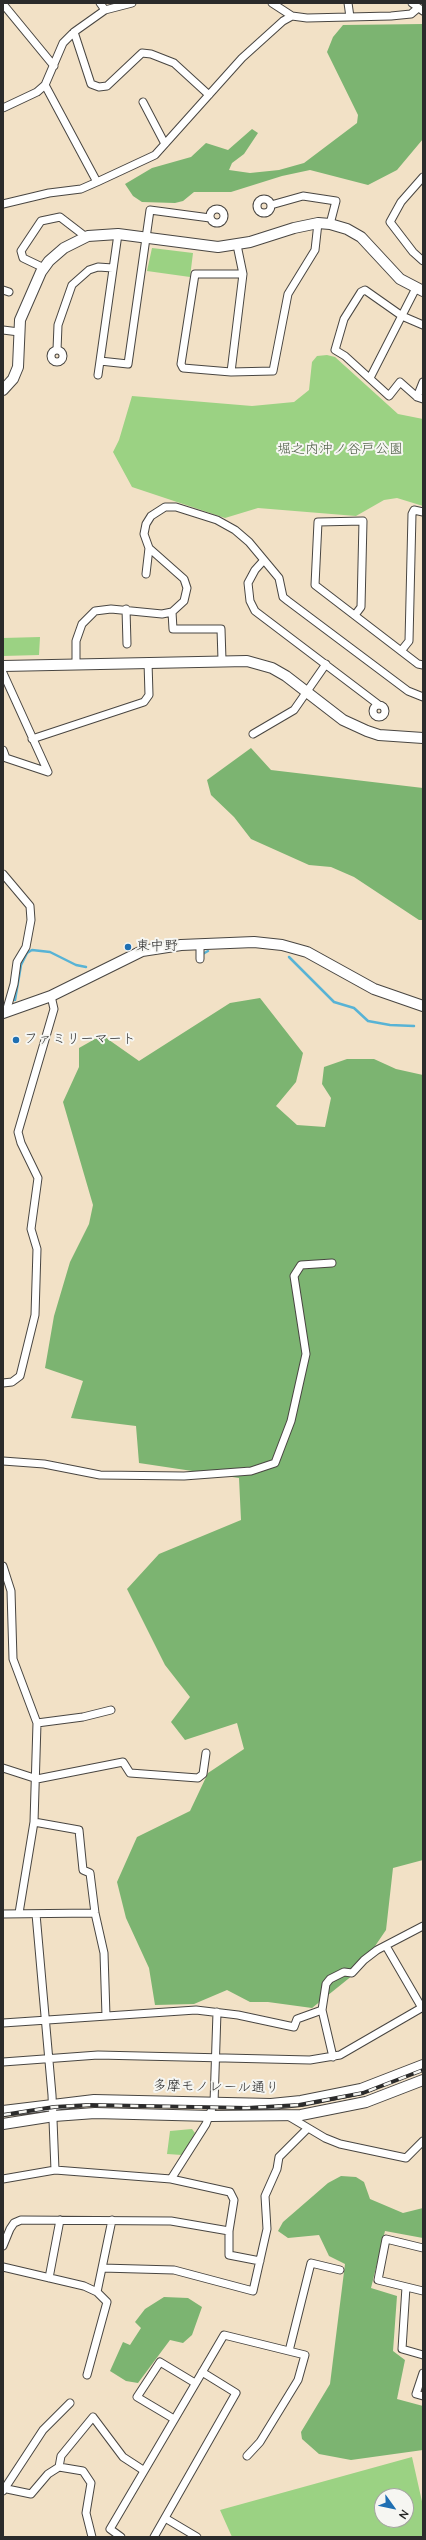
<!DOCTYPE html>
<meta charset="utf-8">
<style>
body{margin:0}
#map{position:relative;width:426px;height:2540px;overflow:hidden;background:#f2e1c6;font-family:"Architects Daughter",sans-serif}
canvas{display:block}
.frame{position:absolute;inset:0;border:4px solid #2b2b2b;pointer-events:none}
.north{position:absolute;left:374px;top:2488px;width:40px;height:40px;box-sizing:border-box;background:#f6f6f2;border:1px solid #a5a5a2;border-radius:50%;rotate:123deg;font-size:11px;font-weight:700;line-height:16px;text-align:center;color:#2b2b2b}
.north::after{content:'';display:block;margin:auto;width:14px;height:18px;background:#1f6fb2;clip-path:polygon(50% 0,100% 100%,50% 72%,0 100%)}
</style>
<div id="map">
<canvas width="426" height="2540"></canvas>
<div class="frame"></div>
<div class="north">N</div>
</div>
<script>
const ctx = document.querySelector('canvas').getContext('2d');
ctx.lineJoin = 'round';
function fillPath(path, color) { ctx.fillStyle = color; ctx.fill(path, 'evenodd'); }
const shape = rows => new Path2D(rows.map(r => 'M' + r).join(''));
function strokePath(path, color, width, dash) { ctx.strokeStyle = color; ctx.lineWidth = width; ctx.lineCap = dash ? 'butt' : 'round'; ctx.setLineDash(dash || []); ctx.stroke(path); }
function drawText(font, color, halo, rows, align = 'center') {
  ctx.font = font + ' "Architects Daughter","Klee One",sans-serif'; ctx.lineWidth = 4; ctx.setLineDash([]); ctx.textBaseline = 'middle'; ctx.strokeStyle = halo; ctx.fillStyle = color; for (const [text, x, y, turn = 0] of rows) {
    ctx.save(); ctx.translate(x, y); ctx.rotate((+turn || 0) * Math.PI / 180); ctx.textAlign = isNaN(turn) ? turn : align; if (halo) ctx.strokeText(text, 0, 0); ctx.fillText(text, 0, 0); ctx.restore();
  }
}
const green = shape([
 [152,248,193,253,190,277,147,271],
 [327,355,335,357,398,414,423,419,423,506,397,498,384,500,356,516,258,508,225,518,132,487,113,452,119,440,132,396,252,406,294,402,309,390,312,362,317,356],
 [40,637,39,655,3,656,3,638],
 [192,2129,195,2133,182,2155,167,2154,170,2131],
 [412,2457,423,2506,423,2537,232,2537,220,2510],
 [382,2496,406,2496,406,2520,382,2520]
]);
const forest = shape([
 [423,24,423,139,397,170,368,185,310,170,282,176,231,192,194,192,183,201,175,203,142,202,133,196,125,184,152,168,191,157,206,143,228,150,252,129,258,133,244,154,232,163,229,170,250,173,279,170,304,163,357,123,358,115,327,52,333,37,343,25],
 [251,748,271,770,423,788,423,920,419,920,354,877,331,867,309,865,251,839,234,817,211,795,207,780],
 [260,998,303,1053,296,1082,276,1106,297,1125,325,1127,331,1098,322,1084,324,1067,347,1059,374,1059,396,1069,423,1075,423,1860,393,1868,386,1930,358,1971,312,2008,268,2002,250,2002,227,1990,194,2004,155,2005,149,1968,126,1918,117,1882,137,1837,190,1811,208,1773,244,1749,237,1723,185,1740,171,1722,190,1697,165,1665,127,1589,159,1554,241,1520,239,1478,139,1463,136,1426,71,1418,83,1381,45,1368,54,1316,70,1262,89,1224,93,1205,63,1102,79,1067,79,1048,102,1035,139,1061,230,1003],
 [341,2176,356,2177,364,2182,370,2199,403,2213,423,2208,423,2238,385,2231,371,2288,397,2296,393,2351,405,2360,397,2399,423,2406,423,2450,351,2460,319,2454,302,2439,301,2432,330,2384,345,2264,329,2256,319,2235,288,2238,278,2231,283,2222,328,2183],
 [164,2297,188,2298,202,2307,192,2335,183,2343,170,2340,138,2383,126,2381,110,2371,123,2342,130,2345,141,2328,135,2322,145,2309]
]);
const stream = shape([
 [201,955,208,951],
 [289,957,334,1002,354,1008,368,1021,390,1025,414,1026],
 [15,1000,21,965,27,953,32,950,50,952,76,965,86,967]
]);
const street = shape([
 [100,3,105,10],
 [272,3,292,16],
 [348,3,350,17],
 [412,3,423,11],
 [3,4,54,66],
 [74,32,91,84,99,87,107,86,142,53,151,54,174,63,209,95],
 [45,85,97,182,155,155,242,58,283,21,292,16,307,18,391,16,411,14,418,8],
 [143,102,165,144],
 [3,108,37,92,45,85,63,43,74,32,105,10,132,3],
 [423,177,401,202,390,222,413,252,423,261],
 '257 206a7 7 0 1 1 14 0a7 7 0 1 1-14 0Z',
 [3,204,49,193,81,189,97,182],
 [271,205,303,196,336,201,330,224],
 '210 216a7 7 0 1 1 14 0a7 7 0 1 1-14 0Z',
 [118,234,100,361,128,364,150,210,210,218],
 [237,245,243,274,195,274,181,364,183,368,231,372,273,371,288,294,315,250,318,223],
 [44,268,23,258,21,251,41,221,60,217,86,237],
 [3,290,9,292],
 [423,325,402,316,365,290,361,292,344,319,335,350,345,356,389,396,400,382,417,397,423,399],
 [3,330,19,332],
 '51 356a6 6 0 1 1 12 0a6 6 0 1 1-12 0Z',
 [57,350,58,325,72,285,89,270,98,267,113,268],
 [231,372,243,274],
 [98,375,100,361],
 [370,378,416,288],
 [417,397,423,382],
 [264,560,255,570,248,583,250,601,255,611,379,705],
 [146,574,149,548],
 [126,609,127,644],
 [172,612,173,629,221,629,222,660],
 [355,615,361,607,363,521,318,522,315,585,418,664,423,665],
 [401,651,409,641,412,514,414,510,423,512],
 [76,663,76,641,82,624,95,611,111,609,162,614,172,612,184,601,187,588,184,579,149,548,144,534,146,524,151,516,165,507,176,507,217,520,235,530,249,542,279,578,283,597,288,601,408,691,423,697],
 [3,673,48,772,6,758,3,750],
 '373 711a6 6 0 1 1 12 0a6 6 0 1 1-12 0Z',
 [253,734,294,710,326,664],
 [32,739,144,702,149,695,148,662],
 [3,874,30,906,31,920,26,947,17,962,14,984,6,1012],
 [200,959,200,944],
 [3,1383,12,1382,20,1376,35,1315,37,1249,31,1229,38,1178,21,1143,18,1132,54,1009,51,996],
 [3,1461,44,1464,100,1475,184,1476,251,1471,275,1463,291,1421,306,1354,294,1276,301,1265,332,1263],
 [3,1566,11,1591,13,1659,37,1723,34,1822,19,1913],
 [37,1723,83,1717,111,1710],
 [3,1768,37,1779,123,1762,130,1773,198,1778,203,1774,206,1753],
 [34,1822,79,1830,83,1870,90,1873,95,1913,104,1953,106,2016],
 [3,1914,95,1913],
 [36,1914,52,2095,55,2170],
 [386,1946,422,2008],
 [322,2010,326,1984,330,1979,344,1972,352,1973,364,1960,377,1950,423,1926],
 [3,2023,196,2010,238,2015,294,2027,297,2019,322,2010,333,2057],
 [3,2062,98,2055,310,2060,340,2055,423,2007],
 [288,2116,325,2138,340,2144,406,2158,423,2141],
 [3,2179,55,2170,171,2179,230,2192,234,2200,229,2231,229,2255,260,2261],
 [171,2179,206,2124,214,2103,217,2012],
 [3,2246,10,2229,14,2223,21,2220,171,2221,229,2231],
 [423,2248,386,2239,378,2280,423,2291],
 [3,2267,84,2286,97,2292,107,2302,87,2375],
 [102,2268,174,2270,253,2291,267,2229,265,2196,277,2169,279,2157,308,2128],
 [49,2278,60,2220],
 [406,2287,402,2349,423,2355],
 [97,2292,112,2220],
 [289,2351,311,2263,340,2270],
 [423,2373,416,2394,423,2396],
 [174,2419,137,2397,160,2362,195,2383],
 [59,2467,61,2456,93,2417,123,2457,143,2470],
 [7,2489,31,2494,48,2474,59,2467,83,2471,91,2483,86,2513,92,2537],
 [3,2491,43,2430,70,2403],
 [165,2518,197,2537],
 [121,2537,110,2529,224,2335,305,2355,298,2380,260,2442,247,2456],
 [154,2537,236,2393,202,2372]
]);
const secondary = shape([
 [3,390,13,379,18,367,20,320,41,272,49,261,64,248,88,236,118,234,218,247,250,242,294,228,318,223,330,224,347,229,361,237,400,279,423,291],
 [3,666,247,661,272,668,286,676,343,720,367,731,379,735,423,738],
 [3,1013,51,996,142,951,181,945,254,942,282,945,307,952,374,989,423,1006],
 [3,2111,94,2100,271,2104,301,2101,361,2089,423,2065],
 [3,2124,54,2116,95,2113,211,2116,301,2115,366,2102,423,2080]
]);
const rail = shape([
 [3,2115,54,2107,89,2105,247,2108,299,2105,363,2093,423,2070]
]);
const markers = [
 [128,947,4,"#1f6fb2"],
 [16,1040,4,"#1f6fb2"]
];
const parkNames = [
 ["堀之内沖ノ谷戸公園",340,450]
];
const poiNames = [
 ["東中野",136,947],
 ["ファミリーマート",24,1040]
];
const streetNames = [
 ["多摩モノレール通り",216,2088,1]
];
fillPath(green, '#9bd283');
fillPath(forest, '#7cb471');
strokePath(stream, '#58b3d5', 2.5);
strokePath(street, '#494642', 9);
strokePath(secondary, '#494642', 12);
strokePath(street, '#fff', 7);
strokePath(secondary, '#fff', 10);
strokePath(rail, '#2b2b2b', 4);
strokePath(rail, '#f6f6f2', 2.5, [8]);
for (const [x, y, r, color] of markers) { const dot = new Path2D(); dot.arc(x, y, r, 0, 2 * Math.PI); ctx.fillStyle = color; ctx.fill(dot); strokePath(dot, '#f6f6f2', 1.5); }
drawText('14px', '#4d5d45', '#f6f6f2', parkNames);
drawText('14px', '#2b2b2b', '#f6f6f2', poiNames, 'left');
drawText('14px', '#2b2b2b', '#f6f6f2', streetNames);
</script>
